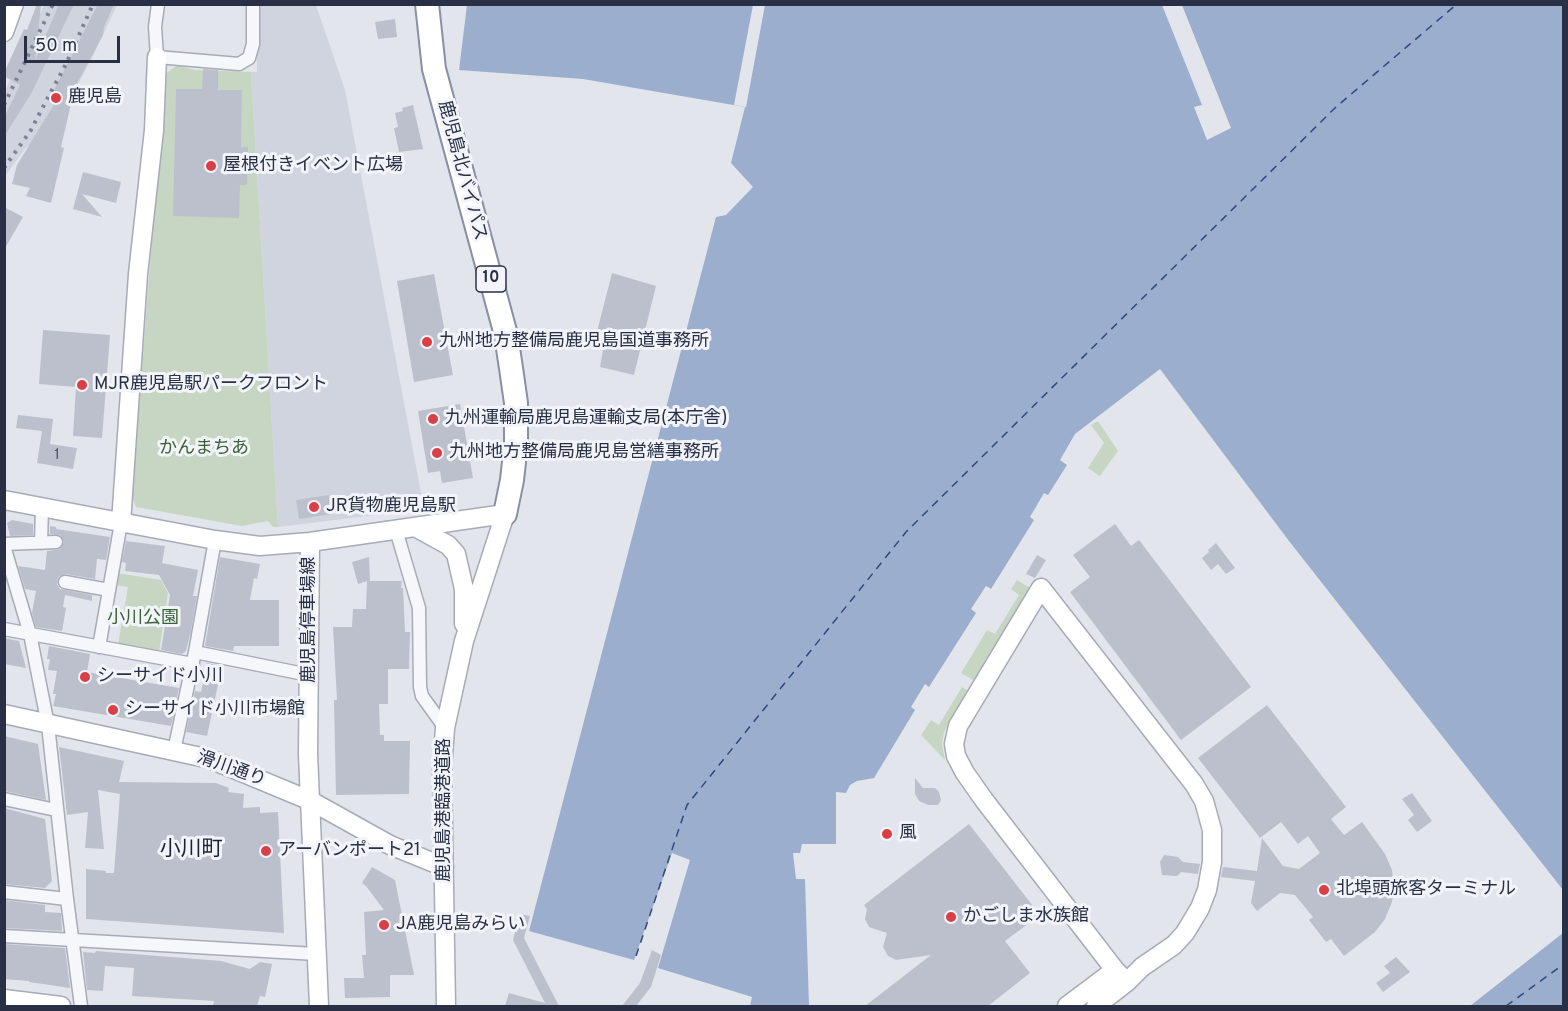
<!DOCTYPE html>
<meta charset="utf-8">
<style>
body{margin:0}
#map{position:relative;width:1568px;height:1011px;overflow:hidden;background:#e2e5ec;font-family:Overpass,sans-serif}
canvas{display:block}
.frame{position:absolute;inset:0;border:6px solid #293045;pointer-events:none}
.scale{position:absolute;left:24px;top:36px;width:96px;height:27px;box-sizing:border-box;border:3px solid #293045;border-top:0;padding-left:8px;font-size:18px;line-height:21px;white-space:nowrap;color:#293045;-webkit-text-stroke:4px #f2f4f9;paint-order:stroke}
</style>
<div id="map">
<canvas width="1568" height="1011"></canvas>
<div class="frame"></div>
<div class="scale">50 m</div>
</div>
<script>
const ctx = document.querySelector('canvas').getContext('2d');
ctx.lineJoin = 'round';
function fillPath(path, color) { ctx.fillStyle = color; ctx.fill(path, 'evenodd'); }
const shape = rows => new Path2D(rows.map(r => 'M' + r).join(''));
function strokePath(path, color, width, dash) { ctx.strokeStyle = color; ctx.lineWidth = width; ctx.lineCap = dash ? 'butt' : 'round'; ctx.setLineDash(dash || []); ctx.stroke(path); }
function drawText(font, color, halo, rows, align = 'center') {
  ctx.font = font + ' Overpass,"Noto Sans JP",sans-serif'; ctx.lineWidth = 6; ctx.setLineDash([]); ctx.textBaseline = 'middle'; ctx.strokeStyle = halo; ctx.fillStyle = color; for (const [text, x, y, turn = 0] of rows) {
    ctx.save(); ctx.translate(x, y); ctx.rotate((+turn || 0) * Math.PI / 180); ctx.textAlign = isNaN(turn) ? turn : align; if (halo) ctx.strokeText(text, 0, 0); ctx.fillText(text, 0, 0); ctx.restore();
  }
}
const built = shape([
 [44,5,117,5,91,60,64,110,26,148,5,176,5,91],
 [257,5,316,5,345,90,424,509,278,527,251,72,257,72]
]);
const green = shape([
 [177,65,195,70,251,72,278,527,273,527,268,521,242,526,136,507,132,497,164,84,167,73],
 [1098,421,1118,451,1100,476,1088,468,1104,443,1091,425],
 [117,573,161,580,168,593,159,652,118,645,128,587,115,585],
 [1017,580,1032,589,975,681,961,673,987,630,995,634,1019,595,1011,589],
 [962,687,968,691,944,732,942,744,945,760,921,735,931,720,939,725]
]);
const water = shape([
 [467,5,1563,5,1563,890,1289,541,1160,369,1075,434,1060,460,1067,465,1048,495,1044,493,1030,517,1034,520,991,589,986,586,971,609,976,613,929,687,925,684,911,707,915,710,874,778,857,781,850,785,846,793,836,792,836,844,802,844,800,853,793,853,796,879,805,879,809,1006,750,1006,752,997,658,968,690,860,672,853,634,960,529,931,716,217,726,215,753,187,731,163,745,107,583,79,459,70],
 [1563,933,1563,1006,1470,1006]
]);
const pier = shape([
 [753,5,765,5,746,107,734,105],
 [1162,5,1182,5,1231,128,1207,140,1194,107,1202,105]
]);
const ferry = shape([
 [636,956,687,805,906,532,1336,107,1457,4],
 [1506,1006,1564,964]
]);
const building = shape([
 [37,4,41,5,35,61,59,4,74,4,32,92,4,137,4,118,20,85,4,76,4,73,24,29,27,30],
 [98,4,114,4,104,27,103,35,67,102,71,104,61,147,64,148,51,203,26,196,30,188,12,184,17,165,55,103,49,100],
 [395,19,397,37,378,39,375,22],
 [203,69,218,70,218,90,242,90,241,147,248,147,247,185,240,185,239,218,173,216,176,89,202,89],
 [413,105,423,149,399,152,394,128,398,127,395,113,403,111,402,108],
 [83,172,121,182,116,203,82,194,102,217,73,209],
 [4,207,23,217,4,250],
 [612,273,656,286,634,375,600,367,603,350,593,347],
 [434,274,453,375,414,382,397,281],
 [43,330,110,335,102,438,73,436,76,387,39,384],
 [460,404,473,478,442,483,440,471,428,473,418,411],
 [18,415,53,419,50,444,77,448,73,469,37,463,42,431,16,428],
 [329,495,332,514,299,519,296,500],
 [12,520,33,524,33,535,10,536,7,523],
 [1115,524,1131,546,1139,540,1251,687,1181,740,1070,592,1090,577,1073,555],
 [50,526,56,527,56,529,110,537,106,560,97,559,95,579,66,574,58,577,57,584,60,589,92,595,92,601,65,595,63,607,66,608,62,631,36,627,32,613,36,591,25,589,18,566,45,570,47,551,60,549,64,542,60,535,50,534],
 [126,541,165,546,162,563,198,570,193,596,197,596,191,630,186,651,182,654,161,650,170,595,159,575,125,571,126,563,122,562],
 [1216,543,1235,568,1226,574,1218,564,1211,570,1202,558,1209,552,1208,550],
 [1037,555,1046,560,1035,578,1026,574],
 [220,557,260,564,257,579,254,578,250,600,279,600,279,646,234,646,233,651,205,646],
 [369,557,370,581,369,581,402,581,401,588,403,588,405,632,410,632,409,669,388,669,388,704,379,704,380,735,384,735,384,741,410,741,409,794,336,795,334,700,337,700,333,627,352,627,353,609,366,609,367,581,358,584,352,562],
 [4,638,19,641,26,668,4,664],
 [49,646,90,654,87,672,179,688,171,726,53,706,56,694,53,694,57,671,48,670,50,659,47,659],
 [207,663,222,666,207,736,186,732,195,691,201,692],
 [1267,705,1346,807,1331,819,1344,835,1362,822,1385,854,1392,870,1394,887,1392,902,1385,919,1375,932,1344,956,1331,939,1326,942,1309,920,1313,917,1295,895,1280,893,1257,911,1251,903,1255,881,1221,877,1223,867,1257,871,1262,838,1283,866,1299,869,1320,853,1308,836,1298,844,1281,822,1260,838,1198,758],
 [4,736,38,744,46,800,4,791],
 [59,747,124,761,119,782,216,783,229,788,228,792,244,794,243,808,260,807,260,813,278,812,284,933,86,919,86,869,106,871,106,873,114,873,120,794,98,790,104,849,85,848,88,812,67,815],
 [915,778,923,788,935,788,939,792,941,800,938,805,928,805,919,801,915,794],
 [1412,793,1432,821,1417,832,1408,820,1414,815,1402,799],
 [4,808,45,819,52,881,45,888,4,884],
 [969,824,1040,915,1005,941,1030,973,988,1006,865,1006,931,955,896,960,888,956,883,947,887,933,869,927,865,919,867,909,864,905],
 [1164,855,1178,857,1183,862,1200,864,1198,874,1181,872,1177,876,1162,875,1160,862],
 [372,867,395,880,414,975,390,975,390,997,345,998,344,978,364,978,362,955,366,955,364,912,384,910,366,886,362,883],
 [4,900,45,905,45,912,61,913,62,931,4,928],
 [520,914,530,916,524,938,559,1006,505,1006,509,993,545,1003,513,940],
 [4,944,65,948,70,988,29,982,29,981,4,979],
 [652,950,661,955,651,987,636,1006,622,1006,640,983],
 [96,951,221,961,250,969,260,962,272,964,265,997,260,996,257,1006,213,1006,214,1001,132,996,134,968,105,966,103,991,87,990,83,952,95,953],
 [1396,957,1410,972,1383,992,1376,983,1390,973,1384,966]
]);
const street = shape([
 [158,4,155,27,157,57,239,64,249,58,253,44,253,4],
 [396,530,419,608,420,687,422,696,445,728],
 [41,543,42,507],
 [4,544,56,542],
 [4,546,30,634,48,725,67,899,81,1006],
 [65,582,109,590],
 [4,629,193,664],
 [99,647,121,523],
 [195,652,309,675],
 [174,751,195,652,215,540],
 [4,799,56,810],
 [4,892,67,899],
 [4,936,316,954]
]);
const secondary = shape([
 [4,32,14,4],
 [4,500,215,540,260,546,310,542,505,514,464,641,445,728,442,770,446,1006],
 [121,523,138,274,154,130,157,57],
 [417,528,448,545,456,554,464,589,464,624],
 [310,542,308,754,319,1006],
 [4,714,210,759,311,801,390,845,444,867],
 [4,999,61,1006],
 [1067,1006,1115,970],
 [1096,1006,1127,982,1142,967,1174,945,1185,933,1200,908,1207,890,1212,862,1212,830,1204,801,1194,784,1041,588,958,726,954,744,956,756,965,773,984,800,1115,970,1127,982]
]);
const highway = shape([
 [427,4,434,69,506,335,511,368,516,403,516,444,512,480,505,514]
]);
const rail = shape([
 [4,105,53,4],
 [4,168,31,130,45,103,66,64,93,4]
]);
const markers = [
 [56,98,6,"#d93f44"],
 [211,166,6,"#d93f44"],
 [427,342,6,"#d93f44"],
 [82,385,6,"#d93f44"],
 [433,419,6,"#d93f44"],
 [437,453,6,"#d93f44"],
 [314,507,6,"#d93f44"],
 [85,677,6,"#d93f44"],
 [113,710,6,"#d93f44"],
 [887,834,6,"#d93f44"],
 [266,851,6,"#d93f44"],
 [1324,890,6,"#d93f44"],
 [951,917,6,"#d93f44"],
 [384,925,6,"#d93f44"]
];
const numberNames = [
 ["1",57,456]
];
const shields = [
 [491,279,30]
];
const shieldNames = [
 ["10",491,279]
];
const poiNames = [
 ["鹿児島",68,98],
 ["屋根付きイベント広場",223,166],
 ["九州地方整備局鹿児島国道事務所",439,342],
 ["MJR鹿児島駅パークフロント",94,385],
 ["九州運輸局鹿児島運輸支局(本庁舎)",445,419],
 ["九州地方整備局鹿児島営繕事務所",449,453],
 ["JR貨物鹿児島駅",326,507],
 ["シーサイド小川",97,677],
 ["シーサイド小川市場館",125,710],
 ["風",899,834],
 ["アーバンポート21",278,851],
 ["北埠頭旅客ターミナル",1336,890],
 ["かごしま水族館",963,917],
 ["JA鹿児島みらい",396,925]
];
const streetNames = [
 ["鹿児島北バイパス",461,171,75],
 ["鹿児島停車場線",310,620,-90],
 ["滑川通り",231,770,20],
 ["鹿児島港臨港道路",445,810,-90]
];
const parkNames = [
 ["かんまちあ",204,449],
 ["小川公園",143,619]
];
const quarterNames = [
 ["小川町",191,851]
];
fillPath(built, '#d0d4de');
fillPath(green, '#c6d6c3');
fillPath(water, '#9baece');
fillPath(pier, '#e2e5ec');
strokePath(ferry, '#2f497d', 1.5, [8, 6]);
fillPath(building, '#bcc0cc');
strokePath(street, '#a7abb7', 15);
strokePath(secondary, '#a7abb7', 21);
strokePath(highway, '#8990a4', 26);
strokePath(street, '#f6f7fa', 12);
strokePath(secondary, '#fff', 18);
strokePath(highway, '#fff', 22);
strokePath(rail, '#7a8297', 4, [3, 6]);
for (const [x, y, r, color] of markers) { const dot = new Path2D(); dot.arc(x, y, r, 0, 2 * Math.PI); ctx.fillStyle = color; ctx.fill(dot); strokePath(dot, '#f2f4f9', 2); }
drawText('15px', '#4e5467', null, numberNames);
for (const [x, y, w] of shields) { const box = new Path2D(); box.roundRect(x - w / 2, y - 13, w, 26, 4.5); ctx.fillStyle = '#f2f4f9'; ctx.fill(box); strokePath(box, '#293045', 1.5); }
drawText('bold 16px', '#293045', null, shieldNames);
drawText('18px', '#293045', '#f2f4f9', poiNames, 'left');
drawText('18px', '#293045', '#f2f4f9', streetNames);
drawText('18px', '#386235', '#f2f4f9', parkNames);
drawText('21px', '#1b2136', '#f2f4f9', quarterNames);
</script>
